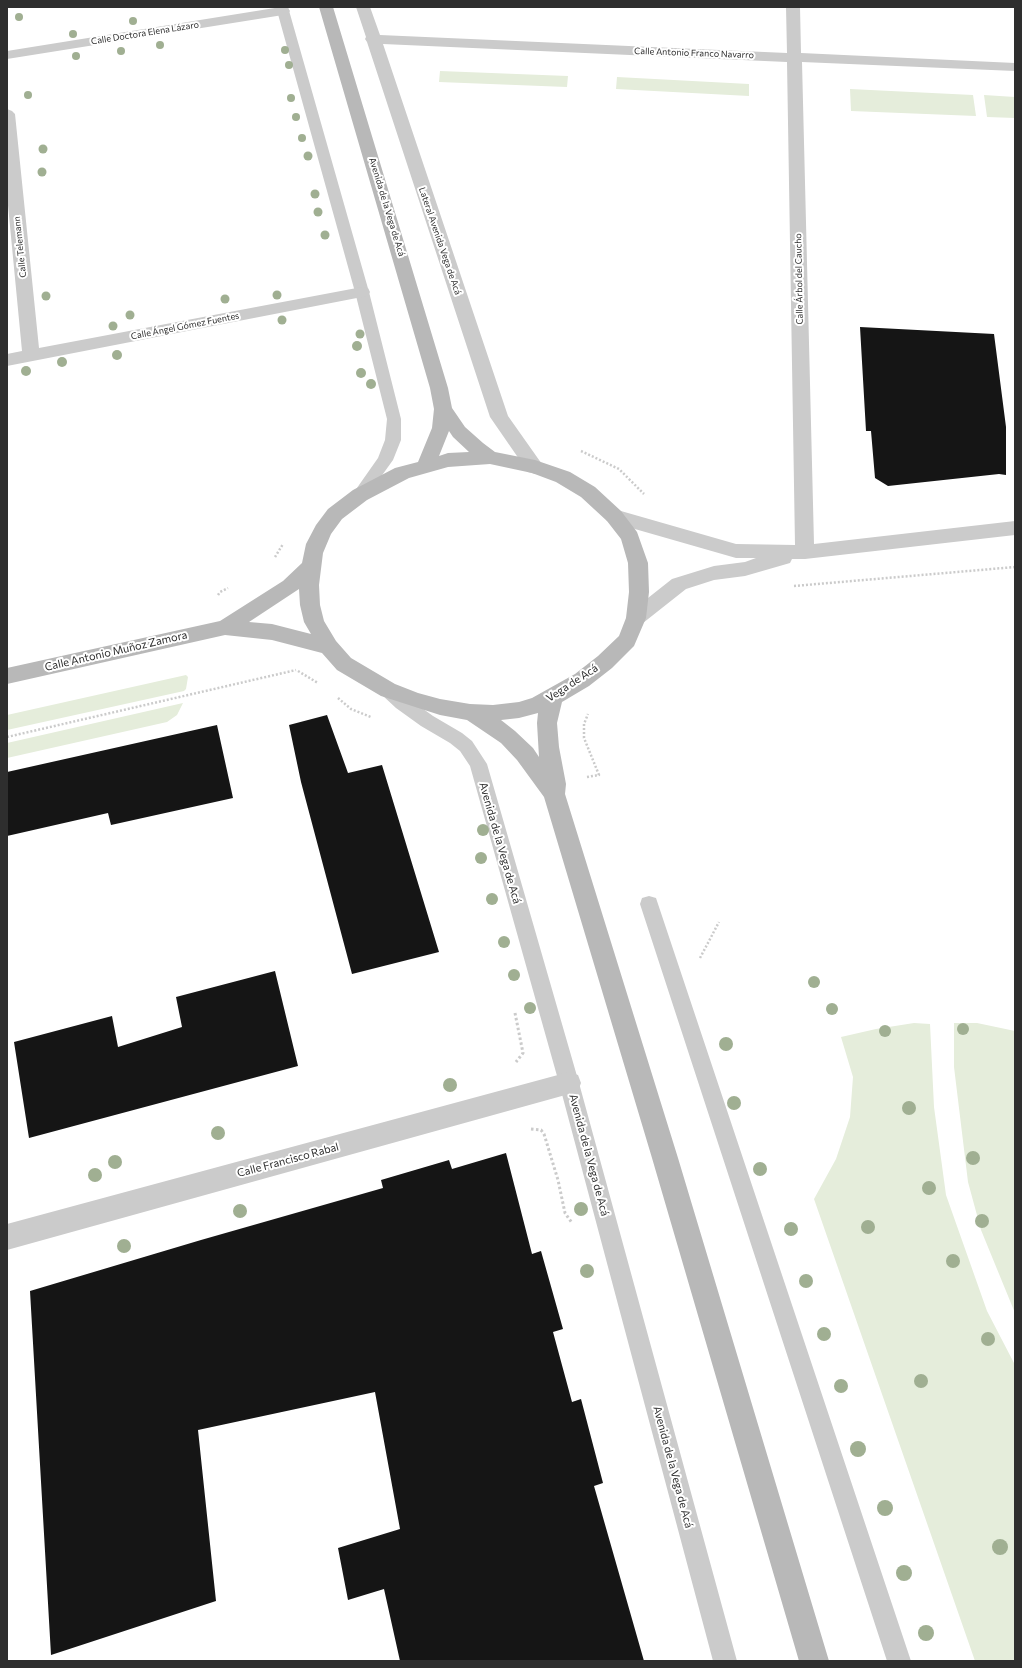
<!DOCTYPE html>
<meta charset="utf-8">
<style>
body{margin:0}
#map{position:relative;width:1022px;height:1668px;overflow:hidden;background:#fff;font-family:Commissioner,sans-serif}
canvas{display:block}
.frame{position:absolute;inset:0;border:8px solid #2e2e2e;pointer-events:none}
</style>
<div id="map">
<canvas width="1022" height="1668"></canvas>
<div class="frame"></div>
</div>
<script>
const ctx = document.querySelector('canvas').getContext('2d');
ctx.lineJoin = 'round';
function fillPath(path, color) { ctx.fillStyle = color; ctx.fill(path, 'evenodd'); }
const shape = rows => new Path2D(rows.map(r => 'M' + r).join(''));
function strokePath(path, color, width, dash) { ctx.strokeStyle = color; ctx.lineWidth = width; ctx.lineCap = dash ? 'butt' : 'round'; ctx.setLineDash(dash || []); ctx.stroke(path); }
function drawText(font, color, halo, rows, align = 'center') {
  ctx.font = font + ' Commissioner,sans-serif'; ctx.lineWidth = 4; ctx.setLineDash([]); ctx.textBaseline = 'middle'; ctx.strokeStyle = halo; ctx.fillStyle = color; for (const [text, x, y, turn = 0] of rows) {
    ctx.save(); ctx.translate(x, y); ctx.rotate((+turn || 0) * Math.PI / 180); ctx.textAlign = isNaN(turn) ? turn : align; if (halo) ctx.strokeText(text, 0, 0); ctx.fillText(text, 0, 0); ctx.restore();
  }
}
const green = shape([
 [440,71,568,76,567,87,439,82],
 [617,77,749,84,749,96,616,89],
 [850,89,973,95,976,116,851,111],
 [984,95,1015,97,1015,118,987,117],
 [186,675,188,677,186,689,184,691,7,730,7,715],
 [183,703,177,715,167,722,7,758,7,743],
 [914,1023,930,1024,934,1107,946,1195,987,1311,1015,1365,1015,1661,975,1661,814,1199,836,1159,850,1117,853,1077,841,1037,876,1029],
 [954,1023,977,1023,1015,1031,1015,1313,981,1230,968,1182,954,1067]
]);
const building = shape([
 [860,327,994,334,1006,427,1006,475,999,474,888,486,875,478,871,431,866,431],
 [327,715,348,773,382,765,439,952,352,974,301,782,289,725],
 [217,725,233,798,111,825,108,813,7,836,7,772],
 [275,971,298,1066,29,1138,14,1042,112,1016,118,1047,182,1027,176,997],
 [506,1153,532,1254,541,1251,563,1329,553,1332,572,1402,581,1399,603,1483,594,1486,644,1661,400,1661,384,1589,348,1600,338,1548,400,1529,375,1392,198,1430,216,1601,51,1655,30,1291,201,1240,383,1188,381,1180,449,1160,452,1169]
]);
const pathFar1 = shape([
 [581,451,619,469,644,494],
 [275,557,283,544],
 [794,586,1015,567],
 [218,595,220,592,228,588],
 [298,671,318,683],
 [338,698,351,709,371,717],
 [7,737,296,670],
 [587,777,599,775,584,738,584,724,588,714],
 [700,958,719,922]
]);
const path = shape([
 [515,1013,523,1053,516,1062],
 [531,1129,541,1130,544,1134,558,1180,565,1213,572,1223]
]);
const lane = shape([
 [276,7,288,7,369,292,401,419,401,440,393,460,365,499,360,501,355,499,352,495,378,458,385,440,387,419,355,292,276,7],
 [388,683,394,685,408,698,433,716,462,733,472,741,487,764,579,1083,737,1661,713,1661,559,1083,470,766,460,751,450,743,421,726,396,708,382,695,380,690,382,685,388,683],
 [649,896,656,898,658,904,911,1661,887,1661,640,904,642,898,649,896]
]);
const street = shape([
 [281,7,288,8,290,11,288,14,283,15,7,59,7,51,281,7],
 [356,7,370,7,380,35,787,53,786,7,800,7,801,53,1015,63,1015,71,802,62,814,544,1015,521,1015,535,805,559,792,559,790,563,745,576,714,580,686,589,643,623,636,626,629,623,626,618,629,613,672,579,714,566,745,562,756,558,736,558,607,521,604,516,607,511,614,509,736,544,795,545,787,62,383,44,508,416,544,467,542,472,535,474,528,472,490,417,367,42,365,39,366,37,356,7],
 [7,109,12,111,15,114,39,348,362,287,368,288,370,292,368,296,362,297,7,366,7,354,22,351,7,195,7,109],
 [569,1072,578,1075,581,1083,578,1091,569,1094,7,1250,7,1224,569,1072]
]);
const secondary = shape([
 [319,7,333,7,448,388,452,408,465,427,483,443,495,452,535,460,570,472,595,487,621,511,637,532,648,563,649,592,646,618,634,646,612,668,589,686,562,702,557,723,559,747,566,784,565,794,678,1158,829,1661,799,1661,652,1158,544,797,517,760,501,743,467,720,440,715,381,696,337,670,322,653,272,640,225,635,7,684,7,668,220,621,283,581,302,563,306,544,316,525,328,509,353,490,395,468,418,462,432,428,434,409,430,388,319,7],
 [449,431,453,437,469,452,448,453,439,456,449,431],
 [490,464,532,473,556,482,581,497,607,521,621,539,628,563,629,592,626,618,619,636,598,656,575,674,532,698,519,702,493,705,470,704,440,699,418,693,395,684,351,658,336,641,324,621,320,605,319,585,323,553,331,534,342,519,367,500,409,478,448,467,490,464],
 [299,589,300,605,304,622,311,634,272,624,249,622,299,589],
 [538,713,537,723,539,757,533,748,515,731,501,720,519,718,538,713]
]);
const trees = [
 [19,17,4],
 [133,21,4],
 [73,34,4],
 [160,45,4],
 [285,50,4],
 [121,51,4],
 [76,56,4],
 [289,65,4],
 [28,95,4],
 [291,98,4],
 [296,117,4],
 [302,138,4],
 [43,149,4.5],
 [308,156,4.5],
 [42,172,4.5],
 [315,194,4.5],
 [318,212,4.5],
 [325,235,4.5],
 [277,295,4.5],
 [46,296,4.5],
 [225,299,4.5],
 [130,315,4.5],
 [282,320,4.5],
 [113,326,4.5],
 [360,334,4.5],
 [357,346,5],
 [117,355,5],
 [62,362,5],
 [26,371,5],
 [361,373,5],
 [371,384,5],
 [483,830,6],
 [481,858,6],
 [492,899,6],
 [504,942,6],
 [514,975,6],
 [814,982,6],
 [530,1008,6],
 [832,1009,6],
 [963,1029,6],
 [885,1031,6],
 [726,1044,7],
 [450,1085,7],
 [734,1103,7],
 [909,1108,7],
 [218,1133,7],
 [973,1158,7],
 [115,1162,7],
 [760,1169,7],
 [95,1175,7],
 [929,1188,7],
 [581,1209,7],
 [240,1211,7],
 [982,1221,7],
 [868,1227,7],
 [791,1229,7],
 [124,1246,7],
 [953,1261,7],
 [587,1271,7],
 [806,1281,7],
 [824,1334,7],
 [988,1339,7],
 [921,1381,7],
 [841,1386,7],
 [858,1449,8],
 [885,1508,8],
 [1000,1547,8],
 [904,1573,8],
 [926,1633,8]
];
const farStreetnames = [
 ["Calle Doctora Elena Lázaro",145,33,-9],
 ["Calle Antonio Franco Navarro",694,53,2],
 ["Avenida de la Vega de Acá",387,207,73],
 ["Lateral Avenida Vega de Acá",440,241,71],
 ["Calle Telemann",20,247,-96],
 ["Calle Árbol del Caucho",799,279,-91],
 ["Calle Ángel Gómez Fuentes",185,326,-11]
];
const streetNames = [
 ["Calle Antonio Muñoz Zamora",116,651,-13],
 ["Vega de Acá",572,683,-33],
 ["Avenida de la Vega de Acá",500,843,74],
 ["Avenida de la Vega de Acá",589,1155,75],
 ["Calle Francisco Rabal",288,1160,-15],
 ["Avenida de la Vega de Acá",673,1467,75]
];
fillPath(green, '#e5eddb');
fillPath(building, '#151515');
strokePath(pathFar1, '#cbcbcb', 2.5, [2, 2]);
strokePath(path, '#cbcbcb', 3, [2.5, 2.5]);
fillPath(lane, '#cbcbcb');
fillPath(street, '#cbcbcb');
fillPath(secondary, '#b8b8b8');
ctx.fillStyle = '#a0af92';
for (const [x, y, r] of trees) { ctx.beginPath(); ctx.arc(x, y, r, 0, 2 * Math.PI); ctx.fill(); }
drawText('9px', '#2e2e2e', '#fff', farStreetnames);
drawText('11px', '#2e2e2e', '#fff', streetNames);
</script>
